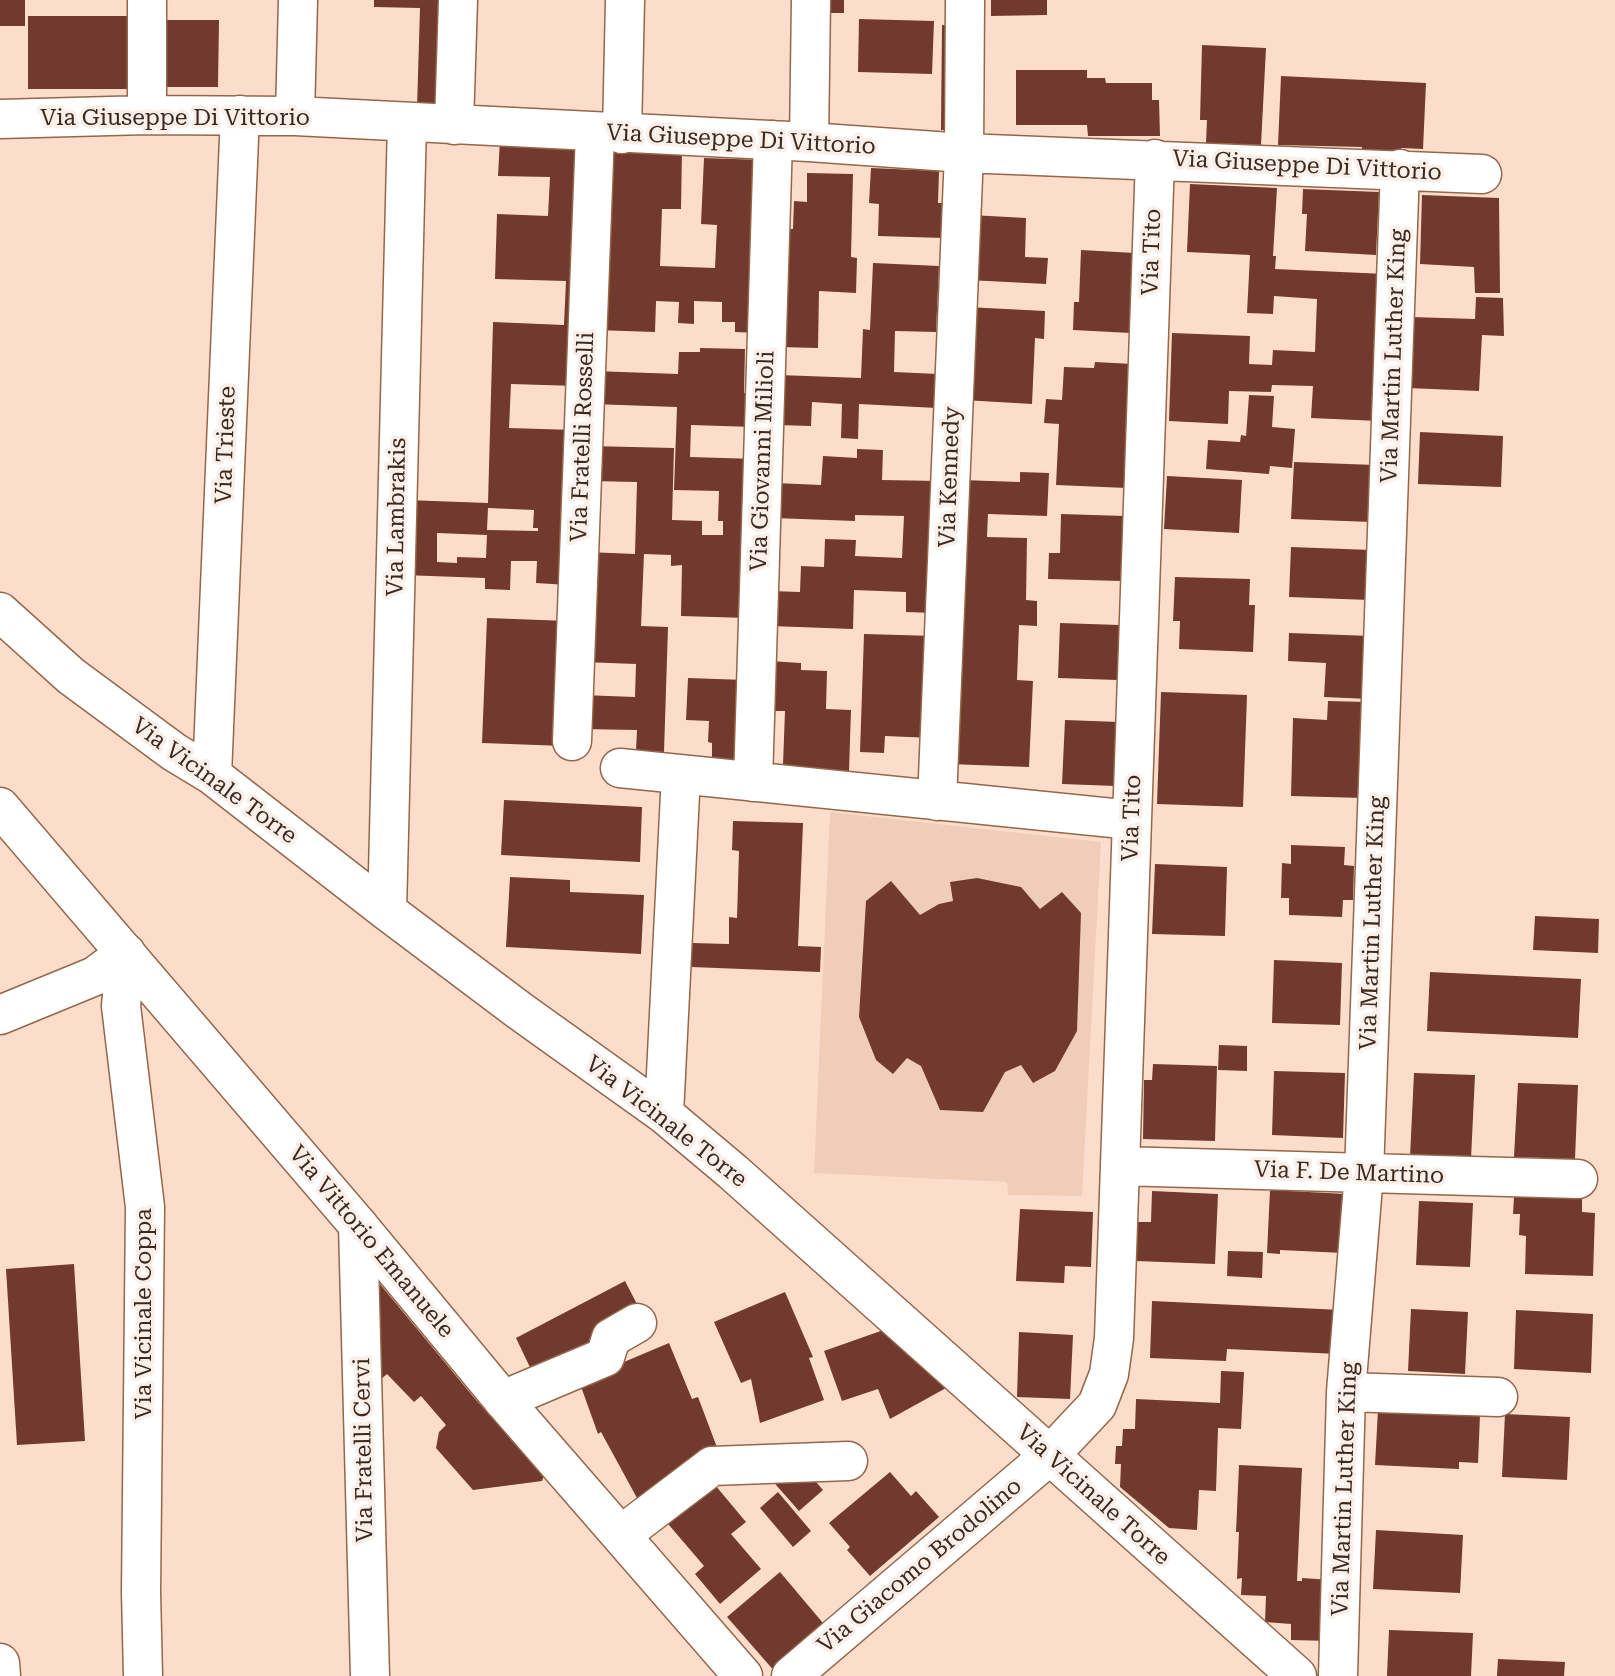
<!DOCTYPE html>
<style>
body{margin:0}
canvas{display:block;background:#fcddcb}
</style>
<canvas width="1615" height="1676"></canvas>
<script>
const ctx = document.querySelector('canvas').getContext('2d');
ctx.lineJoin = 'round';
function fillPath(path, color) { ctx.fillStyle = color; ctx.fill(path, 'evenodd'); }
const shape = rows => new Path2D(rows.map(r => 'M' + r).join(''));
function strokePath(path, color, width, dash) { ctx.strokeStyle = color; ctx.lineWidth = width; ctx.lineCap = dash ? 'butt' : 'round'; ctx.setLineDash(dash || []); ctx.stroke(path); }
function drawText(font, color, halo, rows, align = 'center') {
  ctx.font = font + ' "Roboto Serif",serif'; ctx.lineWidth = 7; ctx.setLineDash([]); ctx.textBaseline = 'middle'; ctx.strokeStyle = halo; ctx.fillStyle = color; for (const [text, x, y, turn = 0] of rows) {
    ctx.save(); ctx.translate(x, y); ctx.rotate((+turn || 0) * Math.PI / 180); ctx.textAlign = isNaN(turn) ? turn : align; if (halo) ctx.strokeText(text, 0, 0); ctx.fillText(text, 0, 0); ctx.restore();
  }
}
const built = shape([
 [830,812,1101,842,1082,1196,1008,1195,1007,1182,814,1173]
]);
const building = shape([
 [0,0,25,0,25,26,0,26],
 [374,0,449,0,447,109,417,108,420,8,374,7],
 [828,0,844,0,844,13,828,13],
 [991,0,1047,0,1047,15,991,16],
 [28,16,136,16,136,89,28,89],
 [859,19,934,21,932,74,858,72],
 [160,20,219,20,218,87,160,87],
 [942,25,956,26,955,130,941,130],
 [1202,45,1266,48,1261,145,1206,143,1207,120,1200,120],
 [1016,70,1087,70,1087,78,1105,78,1106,83,1152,83,1152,100,1159,100,1160,136,1088,136,1087,125,1016,125],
 [1281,76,1426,83,1423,149,1401,148,1401,158,1361,156,1362,147,1278,145],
 [500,139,586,142,577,386,511,384,509,428,574,430,568,585,536,583,537,561,511,561,510,590,485,589,485,578,403,575,406,500,488,503,493,322,564,325,566,281,495,279,497,214,548,216,550,177,498,176],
 [488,508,534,510,533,528,538,528,538,531,487,530],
 [437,533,487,535,486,558,457,557,457,563,437,562],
 [601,147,682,150,681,209,662,209,660,266,715,268,717,225,701,224,704,158,763,160,760,333,735,332,735,322,722,322,722,302,694,301,694,324,678,323,679,302,656,301,655,332,595,330],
 [871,168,939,171,938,203,945,203,944,238,878,236,879,204,869,203],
 [807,173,853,174,851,257,857,258,856,293,819,291,818,348,780,347,786,229,793,229,794,201,807,202],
 [1190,184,1277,188,1273,256,1276,256,1275,269,1385,274,1378,421,1311,418,1313,386,1272,385,1271,392,1229,391,1228,424,1169,421,1172,333,1250,336,1249,364,1272,365,1273,350,1315,352,1317,299,1274,296,1273,314,1247,313,1250,255,1187,252],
 [1303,189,1379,192,1376,255,1305,251,1307,214,1302,214],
 [1422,195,1499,198,1500,293,1475,293,1474,267,1420,264],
 [971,215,1026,218,1025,257,1048,258,1046,284,968,280],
 [1081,250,1135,253,1131,333,1073,330,1074,302,1079,302],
 [873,263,939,266,936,332,895,331,894,372,938,374,937,408,859,404,858,439,841,438,842,404,812,402,811,426,777,425,779,375,861,378,863,329,870,330],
 [1476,297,1503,298,1504,336,1482,335,1479,391,1408,388,1411,317,1475,319],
 [967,307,1045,311,1044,339,1035,338,1032,404,963,400],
 [700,348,745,349,744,393,755,393,754,427,691,425,690,457,756,459,747,618,681,616,682,565,671,566,671,555,644,554,641,626,668,627,664,752,636,751,637,730,581,729,582,695,635,697,636,664,583,662,587,552,635,554,637,482,590,481,591,446,674,448,672,520,702,521,702,535,723,535,723,521,718,521,719,491,674,490,677,407,593,404,594,371,678,374,679,352,700,352],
 [1095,362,1133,364,1127,488,1056,485,1059,424,1044,423,1046,399,1062,400,1064,367,1094,368],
 [1249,395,1274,396,1272,427,1295,429,1292,468,1270,466,1269,474,1206,469,1208,440,1240,442,1241,435,1246,436],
 [1420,432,1503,436,1501,487,1418,484],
 [857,449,883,450,882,480,939,481,934,613,906,612,906,592,854,590,853,629,770,626,771,591,800,592,801,566,824,567,825,539,856,540,855,556,902,558,904,516,855,515,855,521,774,518,775,483,821,485,823,456,857,458],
 [1294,462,1375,465,1372,522,1291,519],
 [1020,472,1049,473,1047,516,988,514,987,537,1027,538,1026,600,1037,601,1037,626,1019,625,1017,680,1033,681,1029,767,949,764,961,480,1020,482],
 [1167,476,1242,480,1239,533,1164,529],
 [1061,514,1125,516,1122,581,1048,579,1049,553,1060,553],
 [1291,547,1371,550,1369,600,1289,597],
 [1175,577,1250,579,1249,605,1255,605,1253,652,1179,649,1180,621,1173,621],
 [487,618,568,621,564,746,482,743],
 [1060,623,1119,625,1117,680,1058,678],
 [1289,633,1371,636,1369,699,1324,697,1326,663,1288,661],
 [864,634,935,636,932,738,885,736,884,753,860,752],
 [769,661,801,663,801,670,827,671,826,709,851,710,849,771,783,765,785,711,768,711],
 [688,678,746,680,743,762,712,761,712,743,708,742,709,721,686,720],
 [1161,692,1247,695,1243,807,1157,804],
 [1328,701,1367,702,1363,798,1291,796,1293,718,1327,720],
 [1065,720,1119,722,1116,786,1062,784],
 [504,800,642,807,640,862,501,855],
 [733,821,803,823,798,946,821,947,820,972,691,967,692,943,729,944,729,917,737,918,739,851,732,850],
 [1291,845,1345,847,1344,865,1354,866,1353,900,1343,900,1342,917,1289,915,1289,898,1281,898,1282,863,1291,864],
 [1155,864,1227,867,1225,936,1152,934],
 [510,877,570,880,570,892,644,895,641,954,506,947],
 [977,878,1021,887,1040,909,1062,892,1081,913,1077,1031,1055,1071,1033,1083,1021,1065,1005,1072,983,1112,940,1110,921,1066,907,1058,893,1074,876,1060,859,1017,866,901,891,881,920,915,939,904,953,901,950,882],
 [1535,916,1599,919,1598,953,1533,950],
 [1274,960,1342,963,1340,1025,1272,1023],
 [1430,972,1581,979,1578,1038,1427,1031],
 [1219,1045,1247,1046,1247,1071,1218,1070],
 [1153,1064,1217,1066,1215,1141,1143,1139,1144,1080,1152,1080],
 [1274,1071,1345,1073,1343,1138,1272,1135],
 [1414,1073,1475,1075,1471,1159,1410,1157],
 [1518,1083,1578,1085,1575,1159,1514,1157],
 [1270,1190,1346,1194,1344,1253,1280,1250,1280,1254,1267,1253],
 [1152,1191,1218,1194,1215,1264,1136,1261,1138,1222,1151,1222],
 [1514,1197,1582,1199,1582,1212,1595,1213,1593,1276,1525,1274,1526,1236,1519,1235,1520,1214,1513,1214],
 [1419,1201,1473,1203,1470,1267,1416,1265],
 [1020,1209,1093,1212,1091,1267,1065,1266,1064,1283,1016,1281],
 [1228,1251,1263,1252,1262,1278,1227,1276],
 [74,1264,85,1441,17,1445,6,1269],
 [625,1281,639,1308,601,1336,573,1350,536,1380,516,1338],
 [376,1282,379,1283,476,1400,544,1475,542,1481,473,1490,436,1448,439,1432,446,1425,421,1396,414,1402,387,1374,373,1386],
 [785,1292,813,1357,809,1358,824,1400,760,1423,751,1379,741,1383,714,1322],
 [1152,1301,1341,1310,1339,1354,1227,1349,1226,1361,1150,1358],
 [1411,1309,1468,1312,1465,1374,1408,1371],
 [1516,1310,1593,1314,1591,1373,1514,1369],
 [892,1327,955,1383,890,1419,878,1389,842,1401,824,1351],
 [1019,1332,1073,1335,1070,1399,1017,1397],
 [669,1343,692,1399,698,1397,718,1450,643,1509,601,1432,598,1434,579,1381],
 [1221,1371,1244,1372,1241,1429,1218,1428,1216,1491,1199,1490,1197,1530,1169,1528,1120,1487,1121,1464,1115,1464,1116,1446,1122,1446,1123,1429,1135,1429,1136,1399,1220,1403],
 [1378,1410,1480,1415,1478,1463,1459,1462,1459,1469,1375,1465],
 [1505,1414,1570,1417,1567,1480,1502,1477],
 [1239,1465,1302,1468,1297,1581,1302,1581,1302,1578,1332,1580,1330,1641,1291,1640,1291,1624,1265,1622,1266,1596,1241,1595,1242,1578,1237,1579,1239,1532,1236,1532],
 [890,1472,911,1496,916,1491,939,1517,870,1576,847,1550,850,1547,829,1523],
 [810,1475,823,1490,799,1511,769,1477],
 [710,1479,746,1522,731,1534,761,1569,720,1604,695,1574,704,1566,663,1518],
 [778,1492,811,1531,793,1547,760,1508],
 [1376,1530,1463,1535,1460,1593,1373,1589],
 [780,1572,828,1629,776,1673,727,1617],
 [1389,1630,1473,1633,1471,1676,1387,1676],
 [1498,1659,1565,1662,1564,1676,1497,1676]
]);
const street = shape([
 [147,115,147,0],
 [295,116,298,0],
 [0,119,147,115,295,116,809,142,964,153,1482,174],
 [454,125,458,0],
 [622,134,625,0],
 [809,142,811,0],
 [0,612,71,676,174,752,212,775,387,911,520,1011,664,1114,733,1172,1297,1676],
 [572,741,595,133],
 [620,768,1132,820],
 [212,775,240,115],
 [753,782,773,140],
 [937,801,964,153,965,0],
 [387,911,407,123],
 [126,953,121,1006,145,1207,141,1592,143,1676],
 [0,1015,95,976,126,953],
 [664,1114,681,774],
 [1120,1166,1578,1179],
 [358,1225,370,1676],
 [1346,1392,1498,1397],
 [503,1400,605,1357,611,1338,637,1323],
 [621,1535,712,1466,848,1461],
 [0,1663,1,1676],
 [791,1676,1049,1456,1097,1405,1109,1374,1114,1338,1155,159],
 [1338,1676,1346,1392,1364,1173,1400,169]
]);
const secondary = shape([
 [0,807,358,1225,503,1400,743,1676]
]);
const streetNames = [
 ["Via Giuseppe Di Vittorio",175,118],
 ["Via Giuseppe Di Vittorio",741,140,3],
 ["Via Giuseppe Di Vittorio",1307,166,3],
 ["Via Tito",1152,252,-88],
 ["Via Martin Luther King",1394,356,-88],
 ["Via Fratelli Rosselli",583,437,-88],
 ["Via Trieste",226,445,-88],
 ["Via Giovanni Milioli",763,461,-88],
 ["Via Kennedy",950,477,-88],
 ["Via Lambrakis",397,517,-89],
 ["Via Vicinale Torre",214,781,36],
 ["Via Tito",1132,818,-88],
 ["Via Martin Luther King",1373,923,-88],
 ["Via Vicinale Torre",666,1122,38],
 ["Via F. De Martino",1349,1173,2],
 ["Via Vittorio Emanuele",371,1242,50],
 ["Via Vicinale Coppa",144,1314,-90],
 ["Via Fratelli Cervi",364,1450,-91],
 ["Via Martin Luther King",1345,1489,-88],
 ["Via Vicinale Torre",1093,1495,42],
 ["Via Giacomo Brodolino",920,1566,-40]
];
fillPath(built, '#f0cdb9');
fillPath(building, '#723a2e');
strokePath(street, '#94674b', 41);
strokePath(secondary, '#94674b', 41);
strokePath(street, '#fff', 38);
strokePath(secondary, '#fff', 38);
drawText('23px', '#3c291d', '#faefe9', streetNames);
</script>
